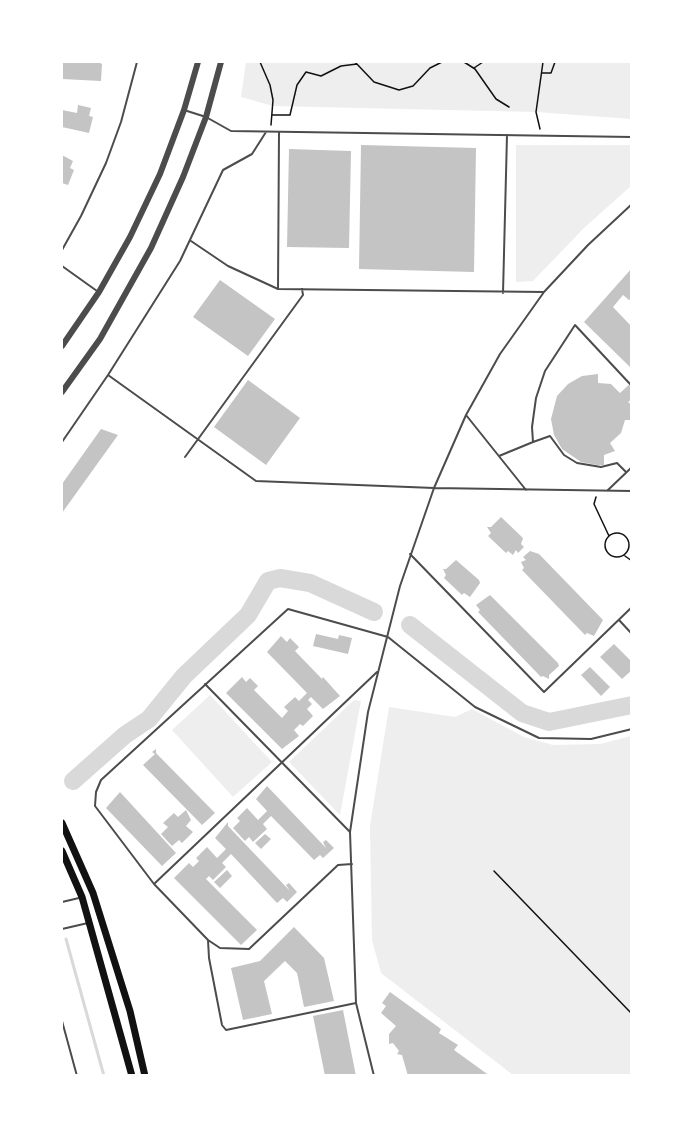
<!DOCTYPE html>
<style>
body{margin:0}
#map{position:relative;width:693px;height:1137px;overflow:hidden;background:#fff;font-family:"Source Sans 3",sans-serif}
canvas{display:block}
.frame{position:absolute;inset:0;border:63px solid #fff;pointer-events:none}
</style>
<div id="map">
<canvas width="693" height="1137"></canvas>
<div class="frame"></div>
</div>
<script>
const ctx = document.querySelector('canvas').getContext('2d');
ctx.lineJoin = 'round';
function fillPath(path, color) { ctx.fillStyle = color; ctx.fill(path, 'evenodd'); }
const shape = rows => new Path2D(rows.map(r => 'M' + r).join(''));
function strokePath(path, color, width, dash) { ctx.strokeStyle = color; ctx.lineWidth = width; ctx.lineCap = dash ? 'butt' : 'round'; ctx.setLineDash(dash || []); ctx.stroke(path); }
const green = shape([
 [246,62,631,62,631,119,536,112,273,106,241,97],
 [516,145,632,145,631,186,584,228,533,281,516,282],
 [210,695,272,762,233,797,172,730],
 [354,700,361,701,340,815,289,762],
 [389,707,455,717,472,709,524,737,553,745,600,744,631,736,631,1075,513,1075,381,973,372,940,370,826]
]);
const stream = shape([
 [66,939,104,1076]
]);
const river = shape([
 [410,625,522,713,549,722,632,705],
 [73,781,125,735,149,719,184,676,248,615,268,581,280,578,310,583,374,612]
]);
const building = shape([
 [62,62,98,62,102,64,101,81,62,79],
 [78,105,91,108,89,116,93,117,89,133,62,127,62,110,77,113],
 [361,145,476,148,474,272,359,269],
 [289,149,351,151,349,248,287,247],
 [62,155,73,161,70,168,74,170,68,185,62,183],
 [632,268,632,298,629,300,623,295,613,307,632,327,632,369,584,322],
 [220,280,275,319,248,356,193,317],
 [598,374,598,383,611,384,620,393,632,382,632,399,628,402,632,405,632,420,625,420,621,433,610,443,615,451,604,455,604,465,597,465,581,462,562,449,554,435,551,419,557,396,568,384,582,376],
 [248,380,300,418,266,465,214,427],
 [101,429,118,435,62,513,62,484],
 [501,517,523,538,521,544,524,547,518,553,516,550,513,555,508,551,506,553,488,536,491,533,487,527,491,527],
 [530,551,539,554,603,620,594,636,587,633,585,635,522,570,524,568,521,562,526,560,523,557],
 [456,560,479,580,480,583,470,597,464,593,462,595,444,578,446,575,443,569,446,569],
 [490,595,558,663,559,666,549,675,549,679,543,676,541,677,478,612,480,610,476,605],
 [316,634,338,639,339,635,352,638,348,654,313,646],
 [281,636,287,642,290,638,299,647,295,651,322,679,323,677,340,696,323,709,311,697,308,700,312,704,307,709,313,716,303,726,300,724,294,730,299,736,282,749,226,693,242,677,246,682,250,678,258,686,254,690,282,718,288,711,284,707,295,697,299,701,307,693,267,652],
 [614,644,632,662,632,670,622,679,600,657],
 [590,667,610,687,601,696,581,675],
 [156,749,156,753,215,813,202,825,143,765,155,754,152,752],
 [267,786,326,848,323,842,326,840,334,848,323,858,320,855,314,860,271,816,263,824,267,829,253,842,249,837,245,841,233,828,240,821,237,818,247,808,258,820,267,811,256,799],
 [120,792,176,853,162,866,106,808],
 [186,810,191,820,186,826,193,832,182,843,179,840,172,846,161,834,168,827,163,823,174,813,178,817],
 [228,822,228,826,290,891,286,885,289,883,297,892,287,902,283,898,277,903,231,854,222,863,226,867,213,880,209,876,206,879,257,930,241,945,174,878,189,863,193,867,199,861,196,858,207,847,217,858,226,849,215,838],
 [265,834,271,839,261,849,255,843],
 [227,870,232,876,220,888,214,882],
 [294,927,324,958,334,1001,304,1007,297,973,285,961,264,981,272,1014,243,1020,231,968,260,961],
 [390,992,441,1029,439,1033,458,1045,454,1050,490,1076,408,1076,402,1055,397,1054,399,1051,393,1043,389,1044,389,1034,396,1026,381,1013,386,1006,382,1003],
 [343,1010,356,1076,325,1076,313,1016]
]);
const path = shape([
 [260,62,270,85,273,100,271,125],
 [355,62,374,82,399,90,413,86,430,68,442,62],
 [464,62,475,69,496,99,509,107],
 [474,68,483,62],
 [542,73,551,73,555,62],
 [272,115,290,115,297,85,306,72,321,76,341,66,357,64],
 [540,129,536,112,543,62],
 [596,497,594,504,609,536],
 '605 545a12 12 0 1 1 24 0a12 12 0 1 1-24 0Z',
 [625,556,632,561],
 [494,871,632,1014]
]);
const service = shape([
 [184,110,206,117,231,131,632,137],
 [191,241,228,266,278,289,544,292],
 [62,250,81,216,106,163,121,122,137,62],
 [62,266,97,291],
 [278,289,279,132],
 [503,293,507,135],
 [108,375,256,481,434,488,632,491],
 [466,415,526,490],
 [62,442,108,375,180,261,223,170,252,154,266,132],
 [499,456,533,442],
 [185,457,303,295,302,289],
 [626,472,617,463,601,467,577,463,564,455,550,436,533,442,532,427,536,398,545,371,575,325,630,384],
 [608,490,632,467],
 [410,554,544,692,632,607],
 [619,620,632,634],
 [205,684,350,832],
 [352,864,338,865,249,949,220,948,208,940,154,884,95,806,96,792,101,780,288,609,388,637,475,707,539,738,591,739,632,729],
 [154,884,377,672],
 [62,902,79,898],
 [62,929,88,923],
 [208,940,209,958,222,1025,226,1030,356,1003],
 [62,1021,77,1076],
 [374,1076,356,1003,350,832,368,712,400,586,434,488,466,415,500,354,544,292,588,245,632,204]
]);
const tertiary = shape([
 [62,346,99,292,130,237,160,174,184,110,198,62],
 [62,392,100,339,151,248,183,177,206,117,221,62]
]);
const secondary = shape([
 [62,823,93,893,130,1011,145,1076],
 [62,851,82,897,132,1076]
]);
fillPath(green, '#eee');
strokePath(stream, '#d9d9d9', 3);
strokePath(river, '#d9d9d9', 18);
fillPath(building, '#c4c4c4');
strokePath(path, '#111', 1.5);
strokePath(service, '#4c4c4c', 2);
strokePath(tertiary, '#4c4c4c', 6);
strokePath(secondary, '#111', 7);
</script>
